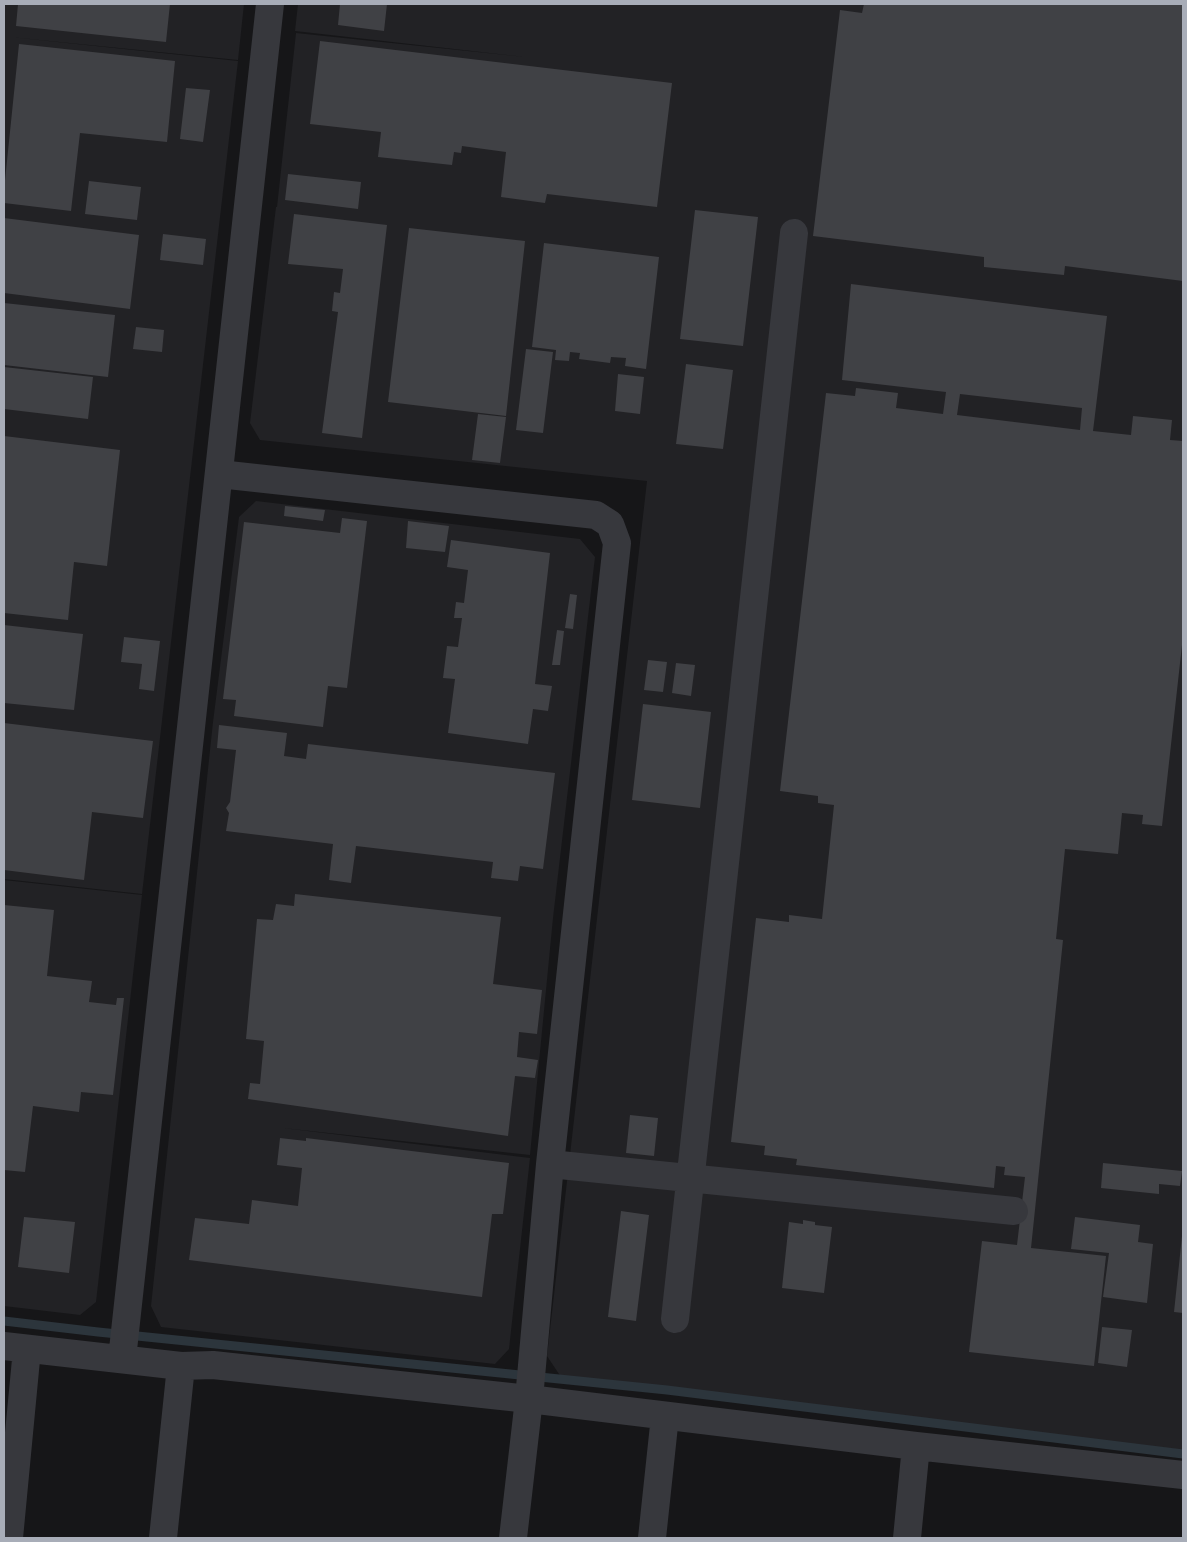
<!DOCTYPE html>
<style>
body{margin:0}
#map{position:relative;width:1187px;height:1542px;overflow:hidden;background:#161618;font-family:Roboto,sans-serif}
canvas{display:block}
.frame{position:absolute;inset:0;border:5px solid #a8adb8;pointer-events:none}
</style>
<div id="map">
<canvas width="1187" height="1542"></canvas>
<div class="frame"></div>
</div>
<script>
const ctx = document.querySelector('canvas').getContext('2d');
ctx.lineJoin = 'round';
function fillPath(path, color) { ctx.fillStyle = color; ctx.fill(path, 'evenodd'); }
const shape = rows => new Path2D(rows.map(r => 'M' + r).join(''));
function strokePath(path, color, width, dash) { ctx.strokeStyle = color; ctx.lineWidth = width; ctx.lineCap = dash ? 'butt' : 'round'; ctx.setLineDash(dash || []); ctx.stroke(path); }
const built = shape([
 [4,4,244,4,238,60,10,37,238,61,142,894,4,879],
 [298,4,1183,4,1183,1450,565,1383,547,1356,647,481,260,440,250,423,276,207,277,207,296,33,525,57,295,31],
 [256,501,580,539,595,557,553,918,530,1155,283,1128,530,1158,509,1349,495,1364,161,1327,151,1306,213,722,239,517],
 [4,880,142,895,96,1302,80,1315,4,1306]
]);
const stream = shape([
 [4,1321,98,1332,667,1390,1183,1454]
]);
const building = shape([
 [18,4,170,4,166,42,16,26],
 [340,4,387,4,384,31,338,25],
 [864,4,1183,4,1183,281,1065,266,1064,275,984,267,984,257,813,236,840,10,862,13],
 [320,41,672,83,657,207,547,194,545,203,501,197,506,152,462,146,461,153,454,152,452,165,378,157,381,132,310,124],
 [19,44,175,61,167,142,80,133,71,211,4,203,4,190],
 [186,88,210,90,203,142,180,139],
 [288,174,361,182,358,209,285,200],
 [89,181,141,187,137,220,85,214],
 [695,210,758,217,743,346,680,339],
 [294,214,387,225,362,438,322,433,338,312,332,311,334,292,340,293,343,269,288,264],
 [4,218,139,235,130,309,4,293],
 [409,228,525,241,506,416,388,402],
 [163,234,206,239,203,265,160,260],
 [544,243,659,257,646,369,625,366,626,358,611,357,610,363,579,359,580,353,570,352,569,361,555,360,556,350,532,347],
 [851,284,1107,316,1093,431,1131,435,1133,416,1172,420,1170,440,1183,441,1183,636,1162,826,1142,824,1143,815,1122,813,1118,854,1065,849,1056,939,1063,940,1031,1248,1106,1256,1094,1366,969,1352,982,1241,1017,1245,1025,1177,1004,1175,1005,1167,996,1166,994,1188,796,1165,797,1159,764,1155,765,1146,731,1142,756,918,789,922,789,915,822,919,834,805,818,803,818,796,780,791,826,393,855,396,856,388,898,393,896,408,943,414,946,392,842,380],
 [960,394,1082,408,1080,430,957,415],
 [4,303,115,315,108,377,4,365],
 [136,327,164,330,162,352,133,349],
 [526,349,553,352,543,433,516,430],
 [686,364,733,370,723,449,676,444],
 [4,367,93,377,88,419,4,409],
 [618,374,644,377,640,414,615,411],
 [478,414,506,417,500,463,472,460],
 [4,436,120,450,107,566,74,562,68,620,4,613],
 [285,506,325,510,323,521,284,516],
 [342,518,367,521,347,688,328,686,323,727,234,716,236,700,223,699,244,522,340,533],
 [408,521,449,526,445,552,406,548],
 [451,540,550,553,535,684,552,686,548,711,533,709,528,744,448,733,455,679,443,678,447,646,458,647,462,618,454,618,456,602,464,603,468,570,447,567],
 [570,594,577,595,573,629,565,628],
 [4,625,83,634,74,710,4,703],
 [557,630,564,631,560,665,552,665],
 [124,637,160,641,154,691,139,689,142,664,121,662],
 [648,660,667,662,663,692,644,690],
 [676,663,695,665,691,696,672,693],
 [643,704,711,712,700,808,632,800],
 [4,723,153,741,143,818,92,812,84,880,4,870],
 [219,725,287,733,284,756,306,759,308,744,555,773,543,869,520,866,518,881,491,878,493,862,356,846,351,883,329,880,333,844,226,831,229,813,226,808,230,802,236,750,217,748],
 [295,894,501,917,493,984,542,990,537,1034,519,1032,517,1057,538,1060,535,1078,515,1076,508,1136,248,1099,250,1083,260,1084,264,1041,246,1039,257,919,273,920,276,904,294,906],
 [4,905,54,910,47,976,92,981,89,1002,116,1005,117,998,124,998,113,1095,81,1092,79,1112,33,1106,25,1172,4,1170],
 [630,1115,658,1118,654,1156,626,1153],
 [280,1138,306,1141,306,1138,509,1163,503,1214,492,1214,482,1297,189,1260,195,1218,249,1224,252,1200,298,1206,302,1168,277,1165],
 [1103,1163,1182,1171,1180,1186,1159,1184,1159,1194,1101,1188],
 [621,1211,649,1215,636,1321,608,1317],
 [24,1217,75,1222,69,1273,18,1267],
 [1075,1217,1140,1225,1138,1242,1153,1244,1147,1303,1103,1297,1109,1253,1071,1249],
 [803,1220,815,1222,815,1225,832,1227,824,1293,782,1288,789,1222,803,1224],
 [1182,1236,1183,1236,1183,1313,1174,1312],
 [1102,1327,1132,1330,1127,1367,1098,1363]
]);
const minor = shape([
 [219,474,596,515,610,524,617,543,550,1164,529,1399,513,1538],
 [550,1164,1014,1211],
 [675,1319,794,233],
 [4,1346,181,1366,213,1365,529,1399,916,1446,1183,1475],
 [122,1359,270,4],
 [9,1538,27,1349],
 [163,1538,181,1366],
 [652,1538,665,1416],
 [907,1538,916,1446]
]);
fillPath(built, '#222225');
strokePath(stream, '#2c353c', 9);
fillPath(building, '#404145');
strokePath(minor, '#37383d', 28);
</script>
